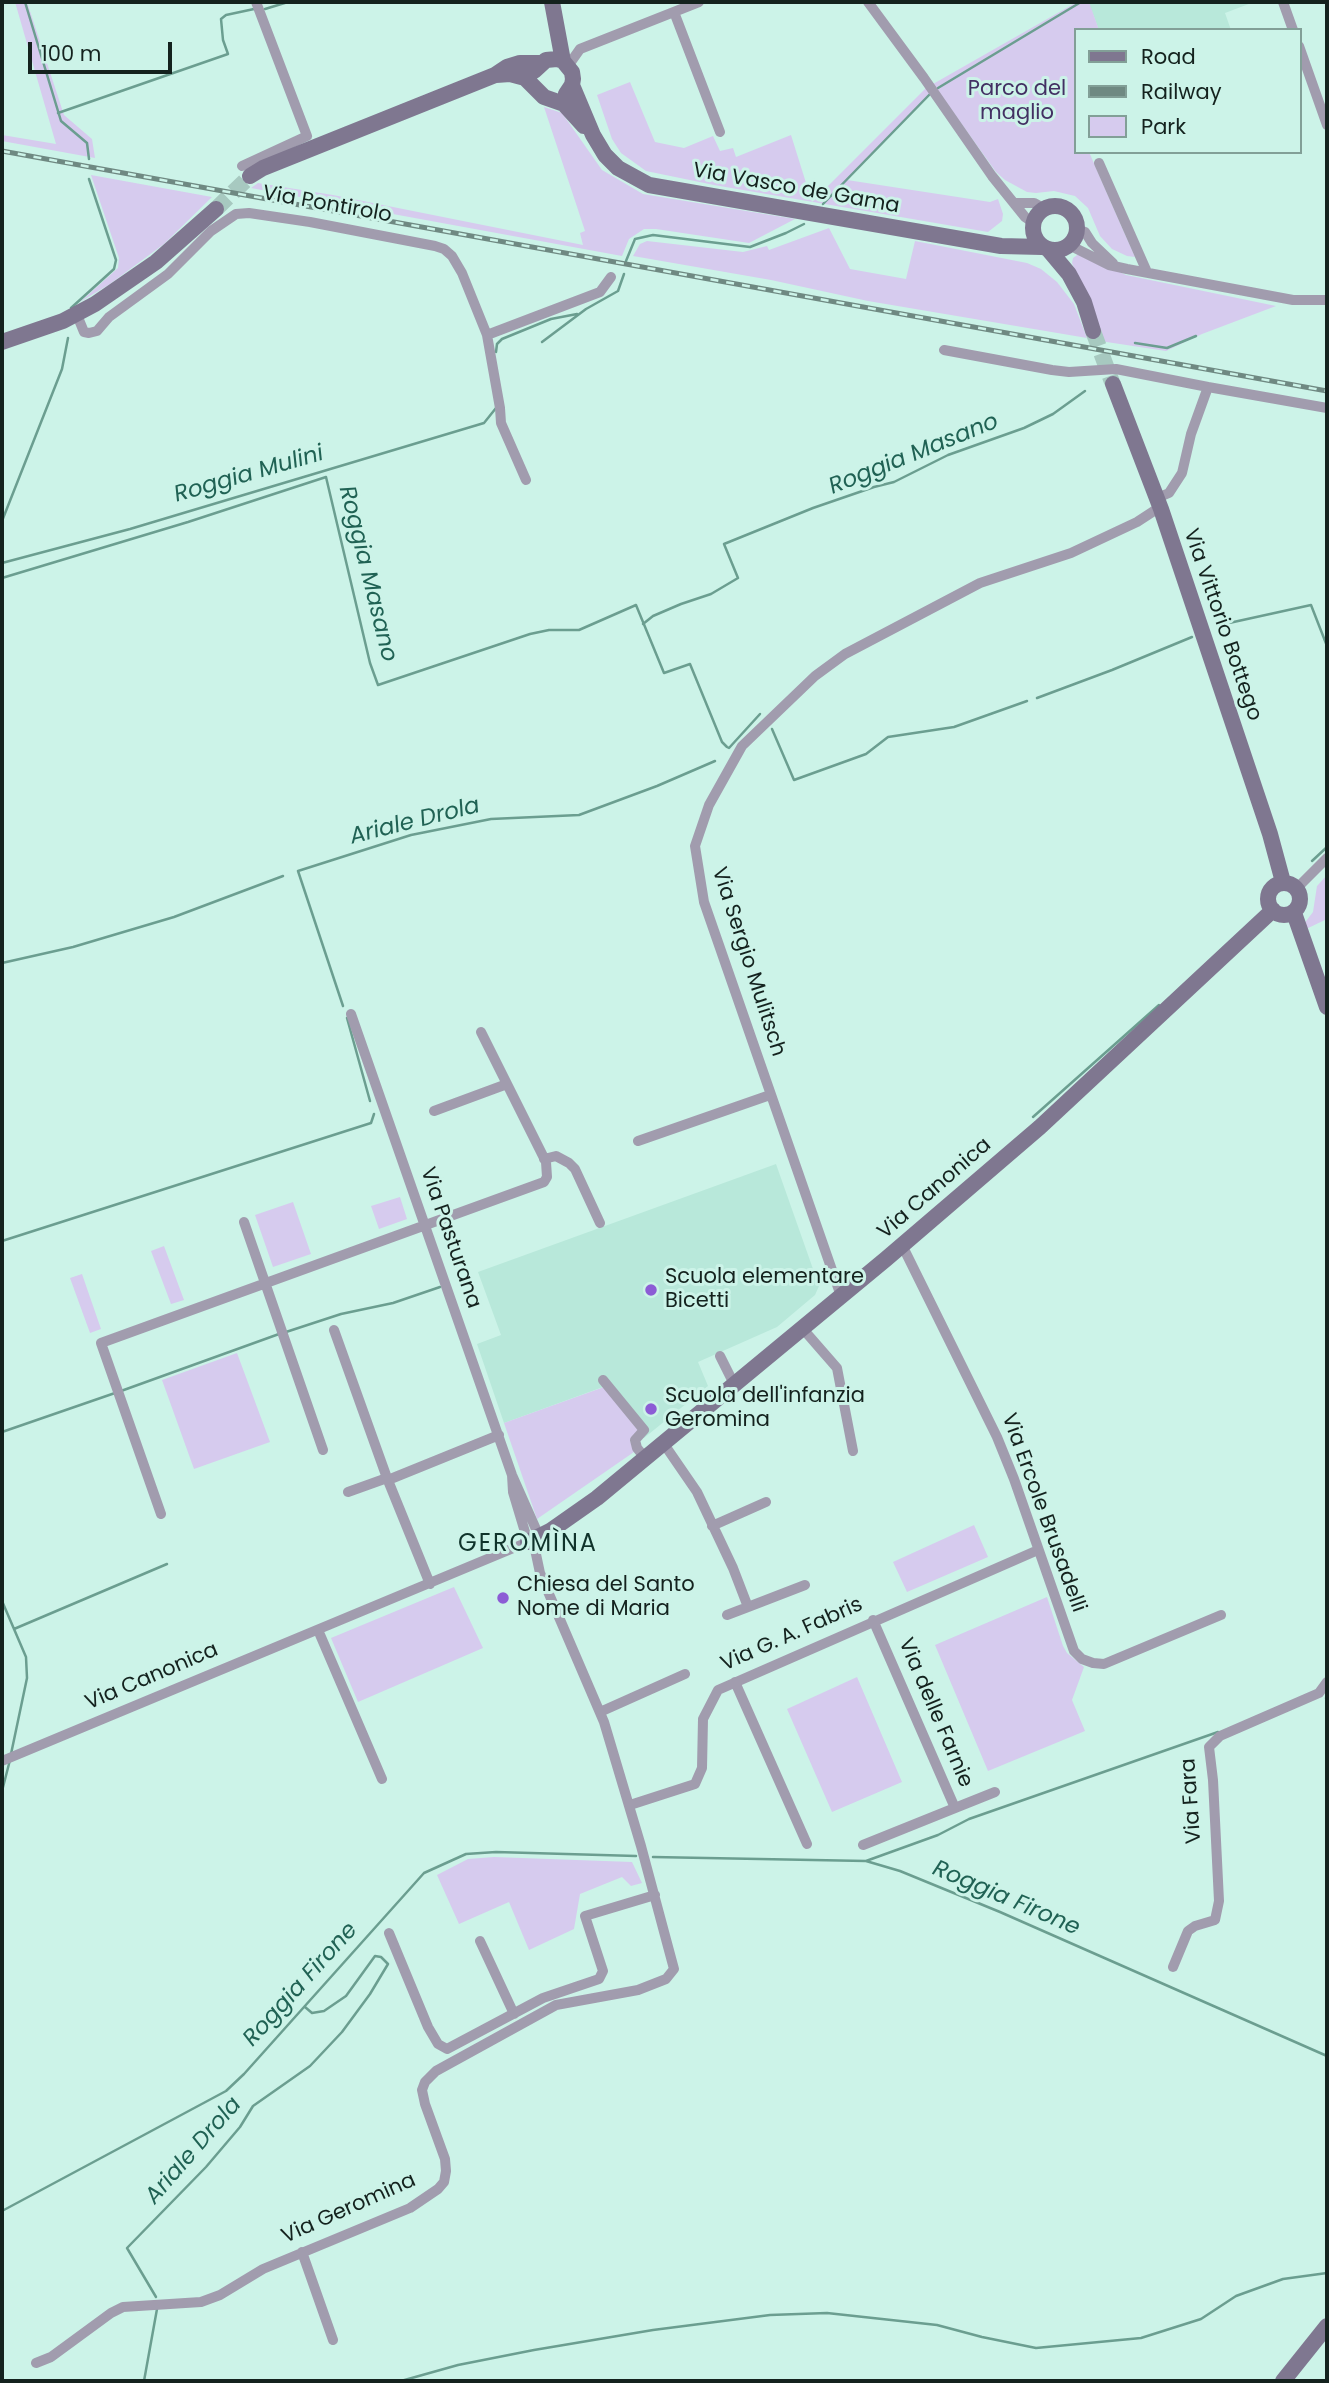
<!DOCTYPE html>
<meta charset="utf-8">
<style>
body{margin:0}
#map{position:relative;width:1329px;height:2383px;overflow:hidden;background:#ccf3e8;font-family:Poppins,sans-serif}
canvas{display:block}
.frame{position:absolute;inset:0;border:4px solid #14221e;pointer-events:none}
.legend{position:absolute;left:1074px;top:28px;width:228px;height:126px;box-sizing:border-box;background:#ccf3e8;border:2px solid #829f97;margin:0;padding:9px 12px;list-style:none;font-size:21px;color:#14221e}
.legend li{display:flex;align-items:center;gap:14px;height:35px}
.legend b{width:35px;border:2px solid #829f97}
.scale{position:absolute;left:28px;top:42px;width:144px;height:32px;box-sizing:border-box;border:4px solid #14221e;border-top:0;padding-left:9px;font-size:21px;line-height:24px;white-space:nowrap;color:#14221e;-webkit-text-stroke:5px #ccf3e8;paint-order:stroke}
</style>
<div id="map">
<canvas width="1329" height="2383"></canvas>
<div class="frame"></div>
<ul class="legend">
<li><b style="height:9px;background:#7f7790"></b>Road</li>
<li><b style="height:9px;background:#6f8982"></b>Railway</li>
<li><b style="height:19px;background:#d6cbee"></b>Park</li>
</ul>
<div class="scale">100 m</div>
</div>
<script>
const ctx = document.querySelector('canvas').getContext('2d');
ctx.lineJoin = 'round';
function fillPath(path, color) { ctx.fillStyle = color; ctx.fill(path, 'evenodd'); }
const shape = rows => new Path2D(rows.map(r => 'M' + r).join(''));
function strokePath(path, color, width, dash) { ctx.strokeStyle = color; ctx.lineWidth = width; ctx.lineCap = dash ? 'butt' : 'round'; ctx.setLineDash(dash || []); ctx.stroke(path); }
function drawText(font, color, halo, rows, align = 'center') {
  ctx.font = font + ' Poppins,sans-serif'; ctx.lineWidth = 6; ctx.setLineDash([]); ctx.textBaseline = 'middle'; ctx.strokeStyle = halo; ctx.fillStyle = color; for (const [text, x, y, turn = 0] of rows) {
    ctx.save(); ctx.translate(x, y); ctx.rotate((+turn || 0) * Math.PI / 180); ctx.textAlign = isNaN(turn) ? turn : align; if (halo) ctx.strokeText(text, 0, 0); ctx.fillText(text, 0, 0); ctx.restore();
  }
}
const built = shape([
 [1088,2,1254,2,1225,13,1231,30,1099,30],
 [776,1164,819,1286,815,1295,777,1327,698,1362,708,1386,644,1438,603,1387,504,1423,477,1344,501,1335,478,1272]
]);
const green = shape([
 [15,2,27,2,64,115,92,139,95,158,2,141,2,135,56,144],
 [1077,2,1089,2,1099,30,1075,30,1075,152,1089,152,1135,257,1127,256,1112,249,1100,236,1088,208,1075,196,1054,191,1036,193,1027,192,1005,180,996,172,933,84],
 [630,82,655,142,684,148,713,136,720,151,733,148,736,157,791,135,812,202,926,88,931,93,847,180,990,202,998,199,1003,214,1002,221,988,232,714,185,646,171,621,153,612,139,597,95],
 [544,107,562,113,602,170,643,194,795,219,749,243,656,229,644,229,629,239,622,256,251,188,258,183,333,195,583,245,580,233,585,231],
 [91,175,212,197,164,244,110,284,80,302,118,268,119,258],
 [829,228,850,269,906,279,915,241,1027,263,1041,269,1057,282,1074,304,1087,338,868,301,771,280,633,256,640,244,647,241,743,252,767,246,769,250],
 [1080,253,1126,275,1276,306,1202,334,1166,351,1100,341,1092,312,1072,263,1073,258],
 [1327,875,1327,919,1304,930,1303,925,1313,912,1317,886],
 [400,1197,407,1219,379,1229,371,1206],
 [293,1202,311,1254,273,1267,255,1215],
 [164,1246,184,1300,171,1304,151,1251],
 [82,1274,101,1329,90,1333,70,1278],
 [237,1353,270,1442,194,1469,162,1380],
 [604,1387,638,1430,630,1440,634,1452,537,1519,504,1423],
 [974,1525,988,1557,907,1592,893,1562],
 [454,1587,483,1648,358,1702,331,1638],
 [1047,1597,1063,1646,1067,1653,1084,1667,1072,1700,1085,1731,988,1771,935,1645],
 [857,1677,902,1782,832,1812,787,1709],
 [494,1857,632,1862,642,1883,631,1886,622,1877,580,1894,574,1929,529,1950,509,1902,459,1924,437,1875,468,1859]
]);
const stream = shape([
 [25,2,61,121,87,143,89,159],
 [265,9,288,2],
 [938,88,1081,2],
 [58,113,228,54,223,40,221,19,226,15,254,9],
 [823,204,931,93],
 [626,261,635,239,653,235,750,247,786,233,804,224],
 [71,308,114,269,116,260,89,179],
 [542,342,586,309,618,291,624,274],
 [1135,343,1167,348,1196,336],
 [496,352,497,344,502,339,551,319,577,314],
 [2,521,62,369,68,338],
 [2,563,130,529,484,423,496,408],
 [2,578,188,522,326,477,370,663,378,685,530,634,549,630,579,630,636,605,664,673,690,664,722,742,727,747,729,748,760,714],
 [643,624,653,616,681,604,711,594,738,578,724,544,813,508,874,487,894,482,948,455,1024,428,1053,414,1085,391],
 [1220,625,1311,605,1327,646],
 [1037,698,1112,670,1192,637],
 [772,729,794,780,866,754,888,737,954,727,1027,701],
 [1312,861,1327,847],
 [2,963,73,947,174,917,283,876],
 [343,1006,298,871,411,835,491,819,579,815,657,786,715,761],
 [347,1018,370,1101],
 [1033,1117,1159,1005],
 [2,1241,371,1123,374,1114],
 [286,1332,341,1314,393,1303,440,1287],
 [121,1391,279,1334],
 [2,1432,115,1393],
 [2,1601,26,1657,27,1678,11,1754],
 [14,1629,167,1564],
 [1326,1698,1327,1696],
 [2,1791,10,1760],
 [653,1857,866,1861,900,1871,1000,1912,1327,2056],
 [866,1861,938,1835,969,1819,1218,1732],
 [2,2211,226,2091,244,2074,424,1873,466,1854,496,1852,636,1856],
 [156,2297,127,2248,206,2167,240,2127,253,2106,310,2066,342,2032,370,1994,388,1964,381,1957,375,1956,346,1996,324,2011,312,2013,305,2007],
 [144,2381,157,2309],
 [401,2381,458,2365,534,2350,653,2330,770,2315,827,2313,937,2325,982,2337,1036,2348,1141,2338,1201,2319,1236,2296,1283,2279,1327,2273]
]);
const secondaryTunnel = shape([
 [216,209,250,176],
 [1093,331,1112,382]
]);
const street = shape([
 [868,2,924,78,992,176,1025,217,1034,223],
 [1283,2,1293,30],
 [674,12,720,132],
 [1299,46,1327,125],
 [568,66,580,49,699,2],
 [1099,163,1147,272],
 [242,166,307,136,256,2],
 [1016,203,1034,203,1045,209],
 [1076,229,1085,232,1092,243,1113,263],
 [1069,245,1109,265,1127,269,1293,300,1327,300],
 [77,315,84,332,89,333,97,331,109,317,168,274,211,231,236,214,249,213,310,222,435,246,444,249,452,256,462,273,487,335,500,408,501,423,526,480],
 [487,335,600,292,611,277],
 [944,350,1052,370,1069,372,1116,369,1208,387,1191,434,1182,473,1169,493,1157,498],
 [1208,387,1327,408],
 [1297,888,1327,858],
 [351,1014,512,1475,539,1536],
 [434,1111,507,1084],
 [638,1141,770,1095],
 [544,1159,556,1156,569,1163,575,1169,600,1223],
 [244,1222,323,1450],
 [902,1245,997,1437,1014,1479,1074,1651,1082,1659,1093,1663,1104,1664,1221,1615],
 [841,1296,704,902,695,846,709,805,742,746,815,676,845,654,980,583,1071,553,1137,522,1160,507],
 [803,1329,837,1368,853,1451],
 [334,1330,387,1478,430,1584],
 [720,1356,735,1386],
 [603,1380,644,1430,635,1440,637,1448,646,1459],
 [664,1444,697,1492,733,1568,748,1607,727,1615],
 [388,1480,499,1435],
 [348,1492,387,1478],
 [161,1514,101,1343,544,1182,547,1177,546,1162,481,1032],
 [712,1526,766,1502],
 [748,1607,805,1585],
 [318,1630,382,1779],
 [735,1682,807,1844],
 [600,1712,685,1674],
 [2,1761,528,1542,513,1492,512,1475],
 [630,1805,695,1784,702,1768,703,1719,718,1690,1038,1550],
 [955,1808,995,1792],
 [863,1845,955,1808,873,1620],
 [389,1933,428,2027,438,2044,447,2049,543,1998,599,1979,603,1971,585,1916,655,1895],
 [480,1941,514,2014],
 [1173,1967,1188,1931,1195,1926,1215,1920,1219,1901,1213,1780,1209,1747,1220,1736,1319,1693,1327,1682],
 [302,2252,333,2340],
 [36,2363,51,2357,111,2313,123,2307,201,2302,220,2295,263,2269,410,2208,438,2189,444,2182,446,2171,445,2159,425,2104,422,2090,425,2082,436,2071,556,2005,638,1990,666,1979,674,1969,641,1846,604,1722,540,1573,533,1540]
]);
const secondary = shape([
 [552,2,563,61],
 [534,71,546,60,557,59,563,61,572,72,573,79,572,85,566,94],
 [496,75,510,74,525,78,544,97,564,104,584,126],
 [572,85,593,135,605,155,618,168,649,185,1001,246,1042,247],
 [250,176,263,168,495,75,507,67,520,63,540,63],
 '1033 228a22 22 0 1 1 44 0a22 22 0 1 1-44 0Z',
 [1048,249,1069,274,1084,302,1093,331],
 [2,342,63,321,95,304,156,262,216,209],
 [1113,384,1161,509,1270,834,1283,882],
 '1268 899a16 16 0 1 1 32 0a16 16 0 1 1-32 0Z',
 [1294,913,1327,1007],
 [528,1542,550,1531,597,1498,886,1259,1040,1127,1273,910],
 [1283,2381,1327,2326]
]);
const rail = shape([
 [2,151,1327,391]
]);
const markers = [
 [651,1290,7,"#8c5cd5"],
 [651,1409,7,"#8c5cd5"],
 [503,1598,7,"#8c5cd5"]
];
const parkNames = [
 ["Parco del",1017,90],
 ["maglio",1017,114]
];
const streetNames = [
 ["Via Vasco de Gama",796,189,10],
 ["Via Pontirolo",327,205,10],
 ["Via Vittorio Bottego",1222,625,71],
 ["Via Sergio Mulitsch",748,962,72],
 ["Via Canonica",935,1189,-41],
 ["Via Pasturana",450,1238,71],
 ["Via Ercole Brusadelli",1043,1513,70],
 ["Via G. A. Fabris",792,1635,-24],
 ["Via Canonica",152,1677,-23],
 ["Via delle Farnie",935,1713,67],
 ["Via Fara",1192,1801,-94],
 ["Via Geromina",349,2209,-24]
];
const poiNames = [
 ["Scuola elementare",665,1278],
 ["Bicetti",665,1302],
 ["Scuola dell'infanzia",665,1397],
 ["Geromina",665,1421],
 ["Chiesa del Santo",517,1586],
 ["Nome di Maria",517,1610]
];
const waterNames = [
 ["Roggia Masano",914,455,-22],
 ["Roggia Mulini",249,475,-16],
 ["Roggia Masano",367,574,76],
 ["Ariale Drola",415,822,-14],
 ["Roggia Firone",1006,1899,23],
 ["Roggia Firone",301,1985,-48],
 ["Ariale Drola",194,2151,-49]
];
const quarterNames = [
 ["GEROMÌNA",528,1545]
];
fillPath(built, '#b8e8da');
fillPath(green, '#d6cbee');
strokePath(stream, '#6b9e90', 2.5);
strokePath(secondaryTunnel, '#a7c9c0', 16, [16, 8]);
strokePath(street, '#a19cae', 10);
strokePath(secondary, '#7f7790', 16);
strokePath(rail, '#6f8982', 5);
strokePath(rail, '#ccf3e8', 2.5, [8]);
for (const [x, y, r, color] of markers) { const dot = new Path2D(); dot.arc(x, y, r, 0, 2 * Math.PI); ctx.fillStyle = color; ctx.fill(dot); strokePath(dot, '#ccf3e8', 2.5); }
drawText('21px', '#433063', '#ccf3e8', parkNames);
drawText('21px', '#14221e', '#ccf3e8', streetNames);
drawText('21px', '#14221e', '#ccf3e8', poiNames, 'left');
drawText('italic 23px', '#206254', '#ccf3e8', waterNames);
ctx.letterSpacing = '2px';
drawText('24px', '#10332b', '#ccf3e8', quarterNames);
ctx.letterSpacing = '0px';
</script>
